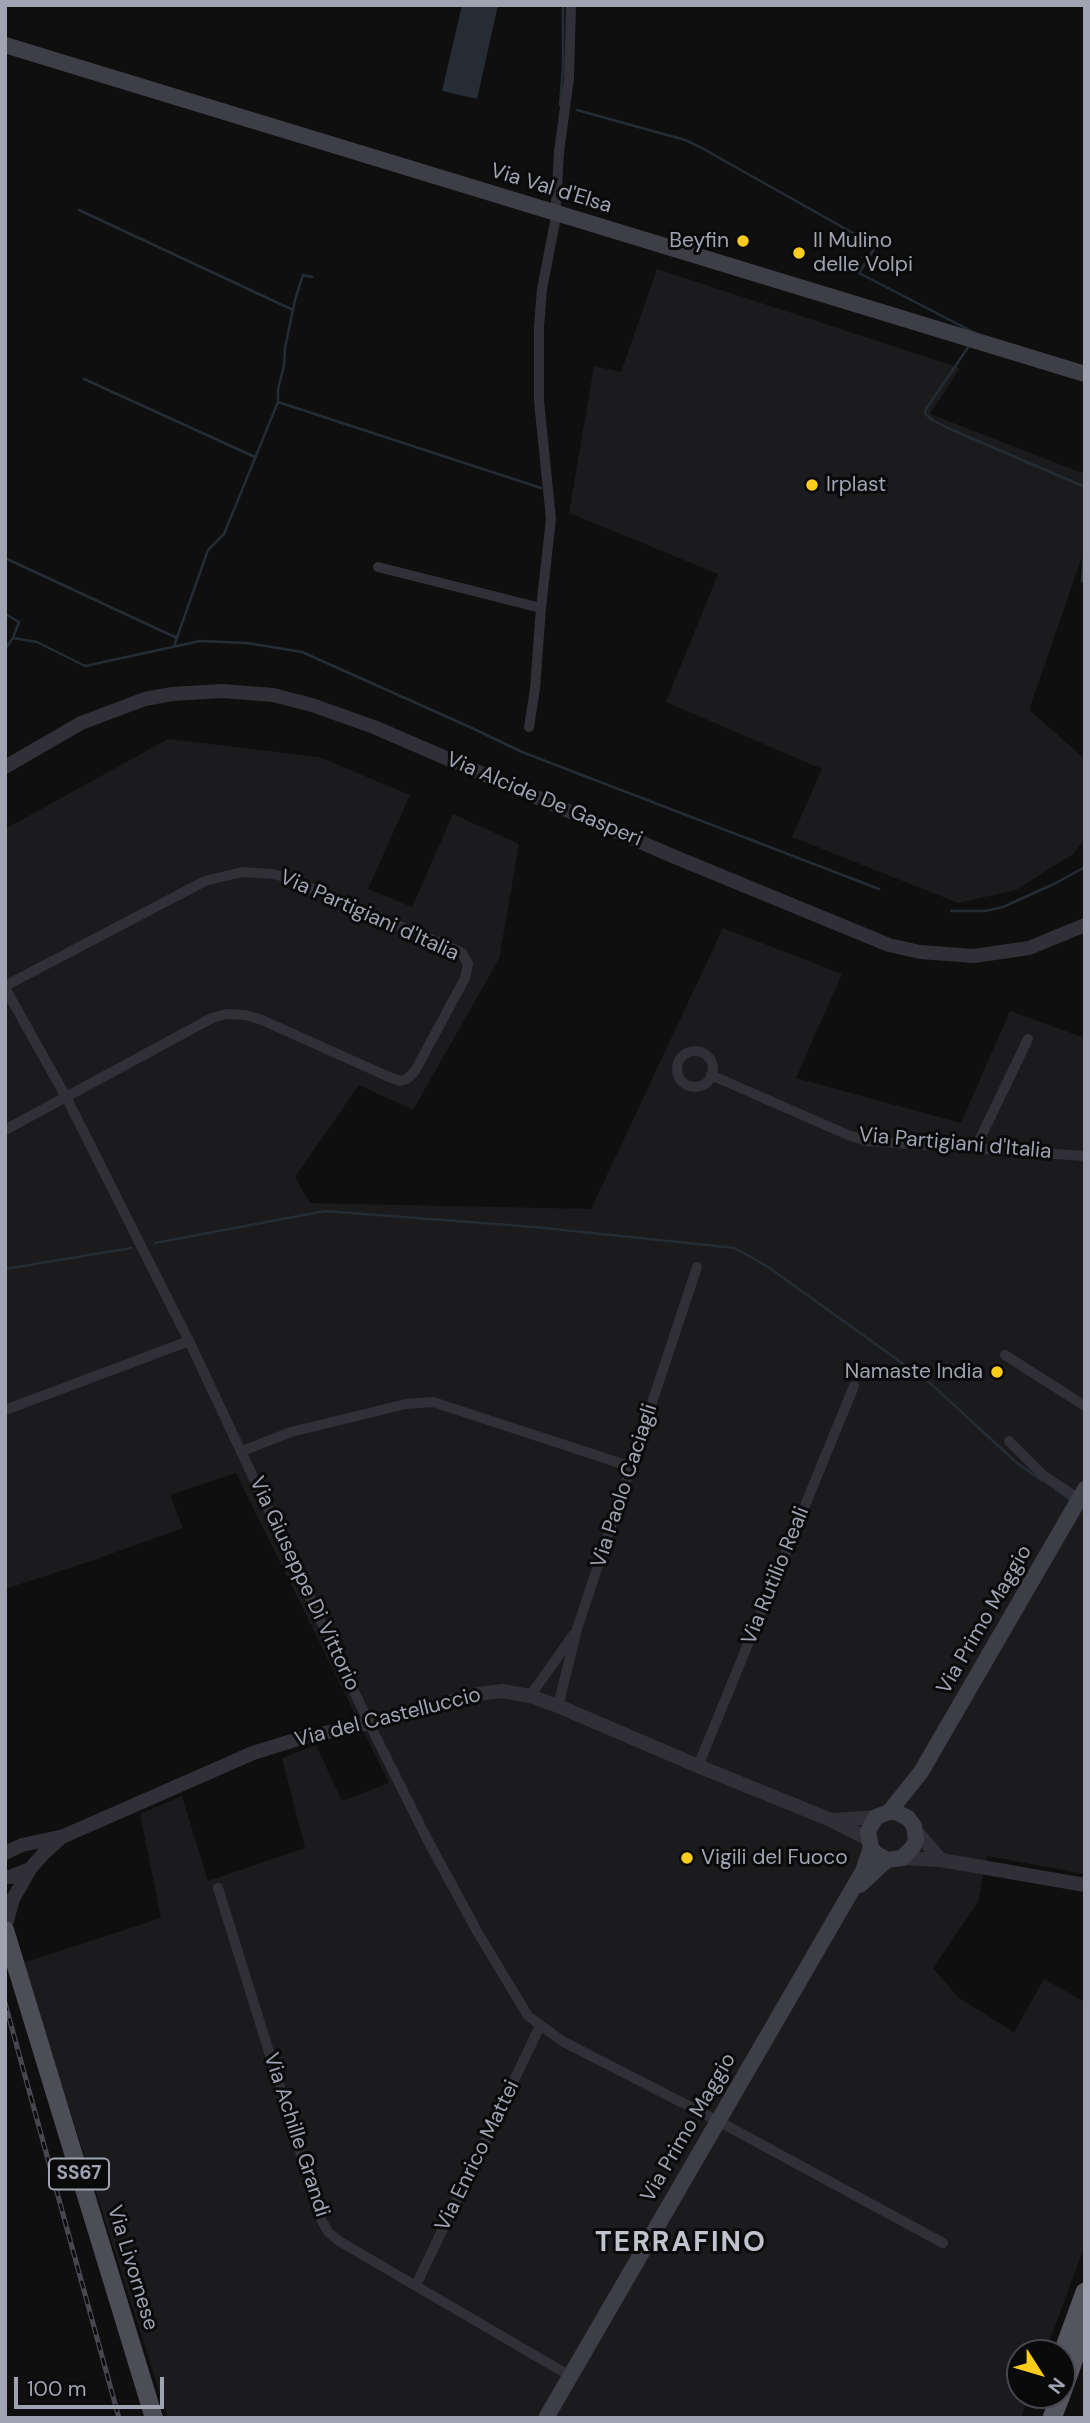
<!DOCTYPE html>
<style>
body{margin:0}
#map{position:relative;width:1090px;height:2423px;overflow:hidden;background:#0f0f10;font-family:"DM Sans",sans-serif}
canvas{display:block}
.frame{position:absolute;inset:0;border:7px solid #9fa3b2;pointer-events:none}
.north{position:absolute;left:1006px;top:2339px;width:70px;height:70px;box-sizing:border-box;background:#0a0a0b;border:2px solid #46474e;border-radius:50%;rotate:127deg;font-size:19px;font-weight:700;line-height:28px;text-align:center;color:#9fa3b2}
.north::after{content:'';display:block;margin:auto;width:24px;height:32px;background:#fccc1c;clip-path:polygon(50% 0,100% 100%,50% 72%,0 100%)}
.scale{position:absolute;left:14px;top:2377px;width:150px;height:32px;box-sizing:border-box;border:4px solid #9fa3b2;border-top:0;padding-left:9px;font-size:21px;line-height:24px;white-space:nowrap;color:#9fa3b2;-webkit-text-stroke:5px #0a0a0b;paint-order:stroke}
</style>
<div id="map">
<canvas width="1090" height="2423"></canvas>
<div class="frame"></div>
<div class="north">N</div>
<div class="scale">100 m</div>
</div>
<script>
const ctx = document.querySelector('canvas').getContext('2d');
ctx.lineJoin = 'round';
function fillPath(path, color) { ctx.fillStyle = color; ctx.fill(path, 'evenodd'); }
const shape = rows => new Path2D(rows.map(r => 'M' + r).join(''));
function strokePath(path, color, width, dash) { ctx.strokeStyle = color; ctx.lineWidth = width; ctx.lineCap = dash ? 'butt' : 'round'; ctx.setLineDash(dash || []); ctx.stroke(path); }
function drawText(font, color, halo, rows, align = 'center') {
  ctx.font = font + ' "DM Sans",sans-serif'; ctx.lineWidth = 6; ctx.setLineDash([]); ctx.textBaseline = 'middle'; ctx.strokeStyle = halo; ctx.fillStyle = color; for (const [text, x, y, turn = 0] of rows) {
    ctx.save(); ctx.translate(x, y); ctx.rotate((+turn || 0) * Math.PI / 180); ctx.textAlign = isNaN(turn) ? turn : align; if (halo) ctx.strokeText(text, 0, 0); ctx.fillText(text, 0, 0); ctx.restore();
  }
}
const built = shape([
 [657,269,960,368,930,414,1085,474,1085,548,1029,710,1085,759,1085,839,1073,854,1016,890,958,903,792,837,822,769,666,702,718,574,569,513,594,366,621,372],
 [168,739,319,757,410,795,368,889,412,907,453,814,519,844,499,959,413,1110,359,1085,295,1177,310,1203,591,1209,723,928,842,974,796,1078,961,1123,1010,1011,1085,1038,1085,1874,987,1856,978,1902,933,1968,959,1998,1014,2032,1044,1979,1085,2002,1083,2016,1085,2017,1085,2245,1045,2353,1020,2353,1020,2395,1029,2395,1021,2418,168,2418,23,1963,161,1918,140,1814,182,1796,208,1881,305,1848,282,1758,316,1745,342,1801,389,1783,236,1473,170,1495,183,1528,88,1562,5,1589,5,829]
]);
const water = shape([
 [462,5,498,5,477,99,442,91]
]);
const stream = shape([
 [560,105,563,66,563,5],
 [577,110,685,140,700,147,876,246,859,273,975,333],
 [79,210,291,309],
 [969,346,926,409,925,413,932,420,950,429,1085,487],
 [84,379,255,457],
 [278,402,541,488],
 [1085,540,1082,581,1085,582],
 [5,558,177,638],
 [5,614,19,622,13,638,5,649],
 [13,638,37,642,85,666,200,641,247,643,302,652,472,728,522,752,879,889],
 [174,646,208,550,224,534,278,402,278,389,284,366,285,348,295,300,303,275,312,277],
 [951,911,985,911,1003,907,1054,884,1085,867],
 [155,1243,325,1211,535,1227,735,1248,768,1267,930,1383,1017,1463,1041,1480],
 [5,1269,131,1248],
 [1056,1490,1069,1499],
 [1084,1509,1085,1510]
]);
const minor = shape([
 [378,567,541,608,551,519,539,401,539,327,542,289,555,222,559,152,569,78,571,5],
 [529,727,535,689,541,608],
 [5,986,205,881,242,872,272,874,285,877,454,949,462,953,468,964,465,978,415,1071,407,1079,400,1081,389,1077,262,1020,245,1015,226,1014,212,1018,5,1130],
 [5,988,66,1097,189,1341,369,1723,427,1839,478,1933,528,2016,562,2041,718,2121,943,2243],
 '677 1069a18 18 0 1 1 36 0a18 18 0 1 1-36 0Z',
 [711,1075,848,1135,867,1141,1085,1156],
 [975,1149,1028,1039],
 [1005,1355,1085,1406],
 [5,1410,189,1341],
 [1009,1441,1044,1476,1079,1499],
 [242,1451,291,1432,406,1404,433,1402,632,1467],
 [530,1696,574,1634],
 [558,1706,577,1629,697,1267],
 [698,1766,854,1386],
 [218,1888,321,2219,328,2232,339,2241,570,2376],
 [416,2285,540,2026]
]);
const tertiary = shape([
 [5,767,81,723,145,699,172,694,222,691,273,695,312,705,374,727,675,857,889,945,920,952,974,956,1029,948,1085,925],
 [833,1820,876,1817],
 [916,1831,941,1860],
 [5,1853,22,1845,64,1836,253,1753,298,1739,369,1723,478,1694,502,1691,530,1696,558,1706,698,1766,831,1820,868,1839],
 [902,1858,941,1860,1085,1885],
 [5,1877,10,1877,30,1869],
 [5,1928,13,1899,30,1869,44,1853,63,1836]
]);
const secondary = shape([
 [5,45,1085,374],
 [889,1812,921,1772,1085,1489],
 [860,1885,887,1860,902,1858,913,1847,916,1839,914,1826,908,1818,896,1812,889,1812,876,1817,868,1831,871,1848,875,1853,887,1860],
 [546,2418,863,1871,871,1848]
]);
const primary = shape([
 [5,1930,154,2418]
]);
const trunk = shape([
 [1066,2344,1085,2292],
 [1062,2392,1085,2328],
 [1052,2418,1061,2395]
]);
const rail = shape([
 [5,2003,119,2418]
]);
const markers = [
 [743,241,7,"#fccc1c"],
 [799,253,7,"#fccc1c"],
 [812,485,7,"#fccc1c"],
 [997,1372,7,"#fccc1c"],
 [687,1858,7,"#fccc1c"]
];
const shields = [
 [79,2174,60]
];
const shieldNames = [
 ["SS67",79,2174]
];
const streetNames = [
 ["Via Val d'Elsa",551,189,17],
 ["Via Alcide De Gasperi",544,800,23],
 ["Via Partigiani d'Italia",369,916,24],
 ["Via Partigiani d'Italia",955,1144,5],
 ["Via Paolo Caciagli",625,1486,-72],
 ["Via Rutilio Reali",776,1576,-68],
 ["Via Giuseppe Di Vittorio",304,1584,65],
 ["Via Primo Maggio",985,1620,-60],
 ["Via del Castelluccio",388,1718,-14],
 ["Via Primo Maggio",689,2128,-60],
 ["Via Achille Grandi",296,2135,72],
 ["Via Enrico Mattei",478,2156,-64],
 ["Via Livornese",132,2268,73]
];
const poiNames = [
 ["Beyfin",729,241,"right"],
 ["Il Mulino",813,241],
 ["delle Volpi",813,265],
 ["Irplast",826,485],
 ["Namaste India",983,1372,"right"],
 ["Vigili del Fuoco",701,1858]
];
const districtNames = [
 ["TERRAFINO",681,2244]
];
fillPath(built, '#1b1b1d');
fillPath(water, '#252c34');
strokePath(stream, '#252c34', 2.5);
strokePath(minor, '#303036', 10);
strokePath(tertiary, '#303036', 14);
strokePath(secondary, '#3e3f46', 16);
strokePath(primary, '#4c4d55', 18);
strokePath(trunk, '#54555e', 19);
strokePath(rail, '#47484f', 5);
strokePath(rail, '#0a0a0b', 2.5, [8]);
for (const [x, y, r, color] of markers) { const dot = new Path2D(); dot.arc(x, y, r, 0, 2 * Math.PI); ctx.fillStyle = color; ctx.fill(dot); strokePath(dot, '#0a0a0b', 2.5); }
for (const [x, y, w] of shields) { const box = new Path2D(); box.roundRect(x - w / 2, y - 15.5, w, 31, 5); ctx.fillStyle = '#0a0a0b'; ctx.fill(box); strokePath(box, '#9fa3b2', 2); }
drawText('bold 19px', '#9fa3b2', null, shieldNames);
drawText('21px', '#9fa3b2', '#0a0a0b', streetNames);
drawText('21px', '#9fa3b2', '#0a0a0b', poiNames, 'left');
ctx.letterSpacing = '2px';
drawText('bold 28px', '#c0c2ce', '#0a0a0b', districtNames);
ctx.letterSpacing = '0px';
</script>
